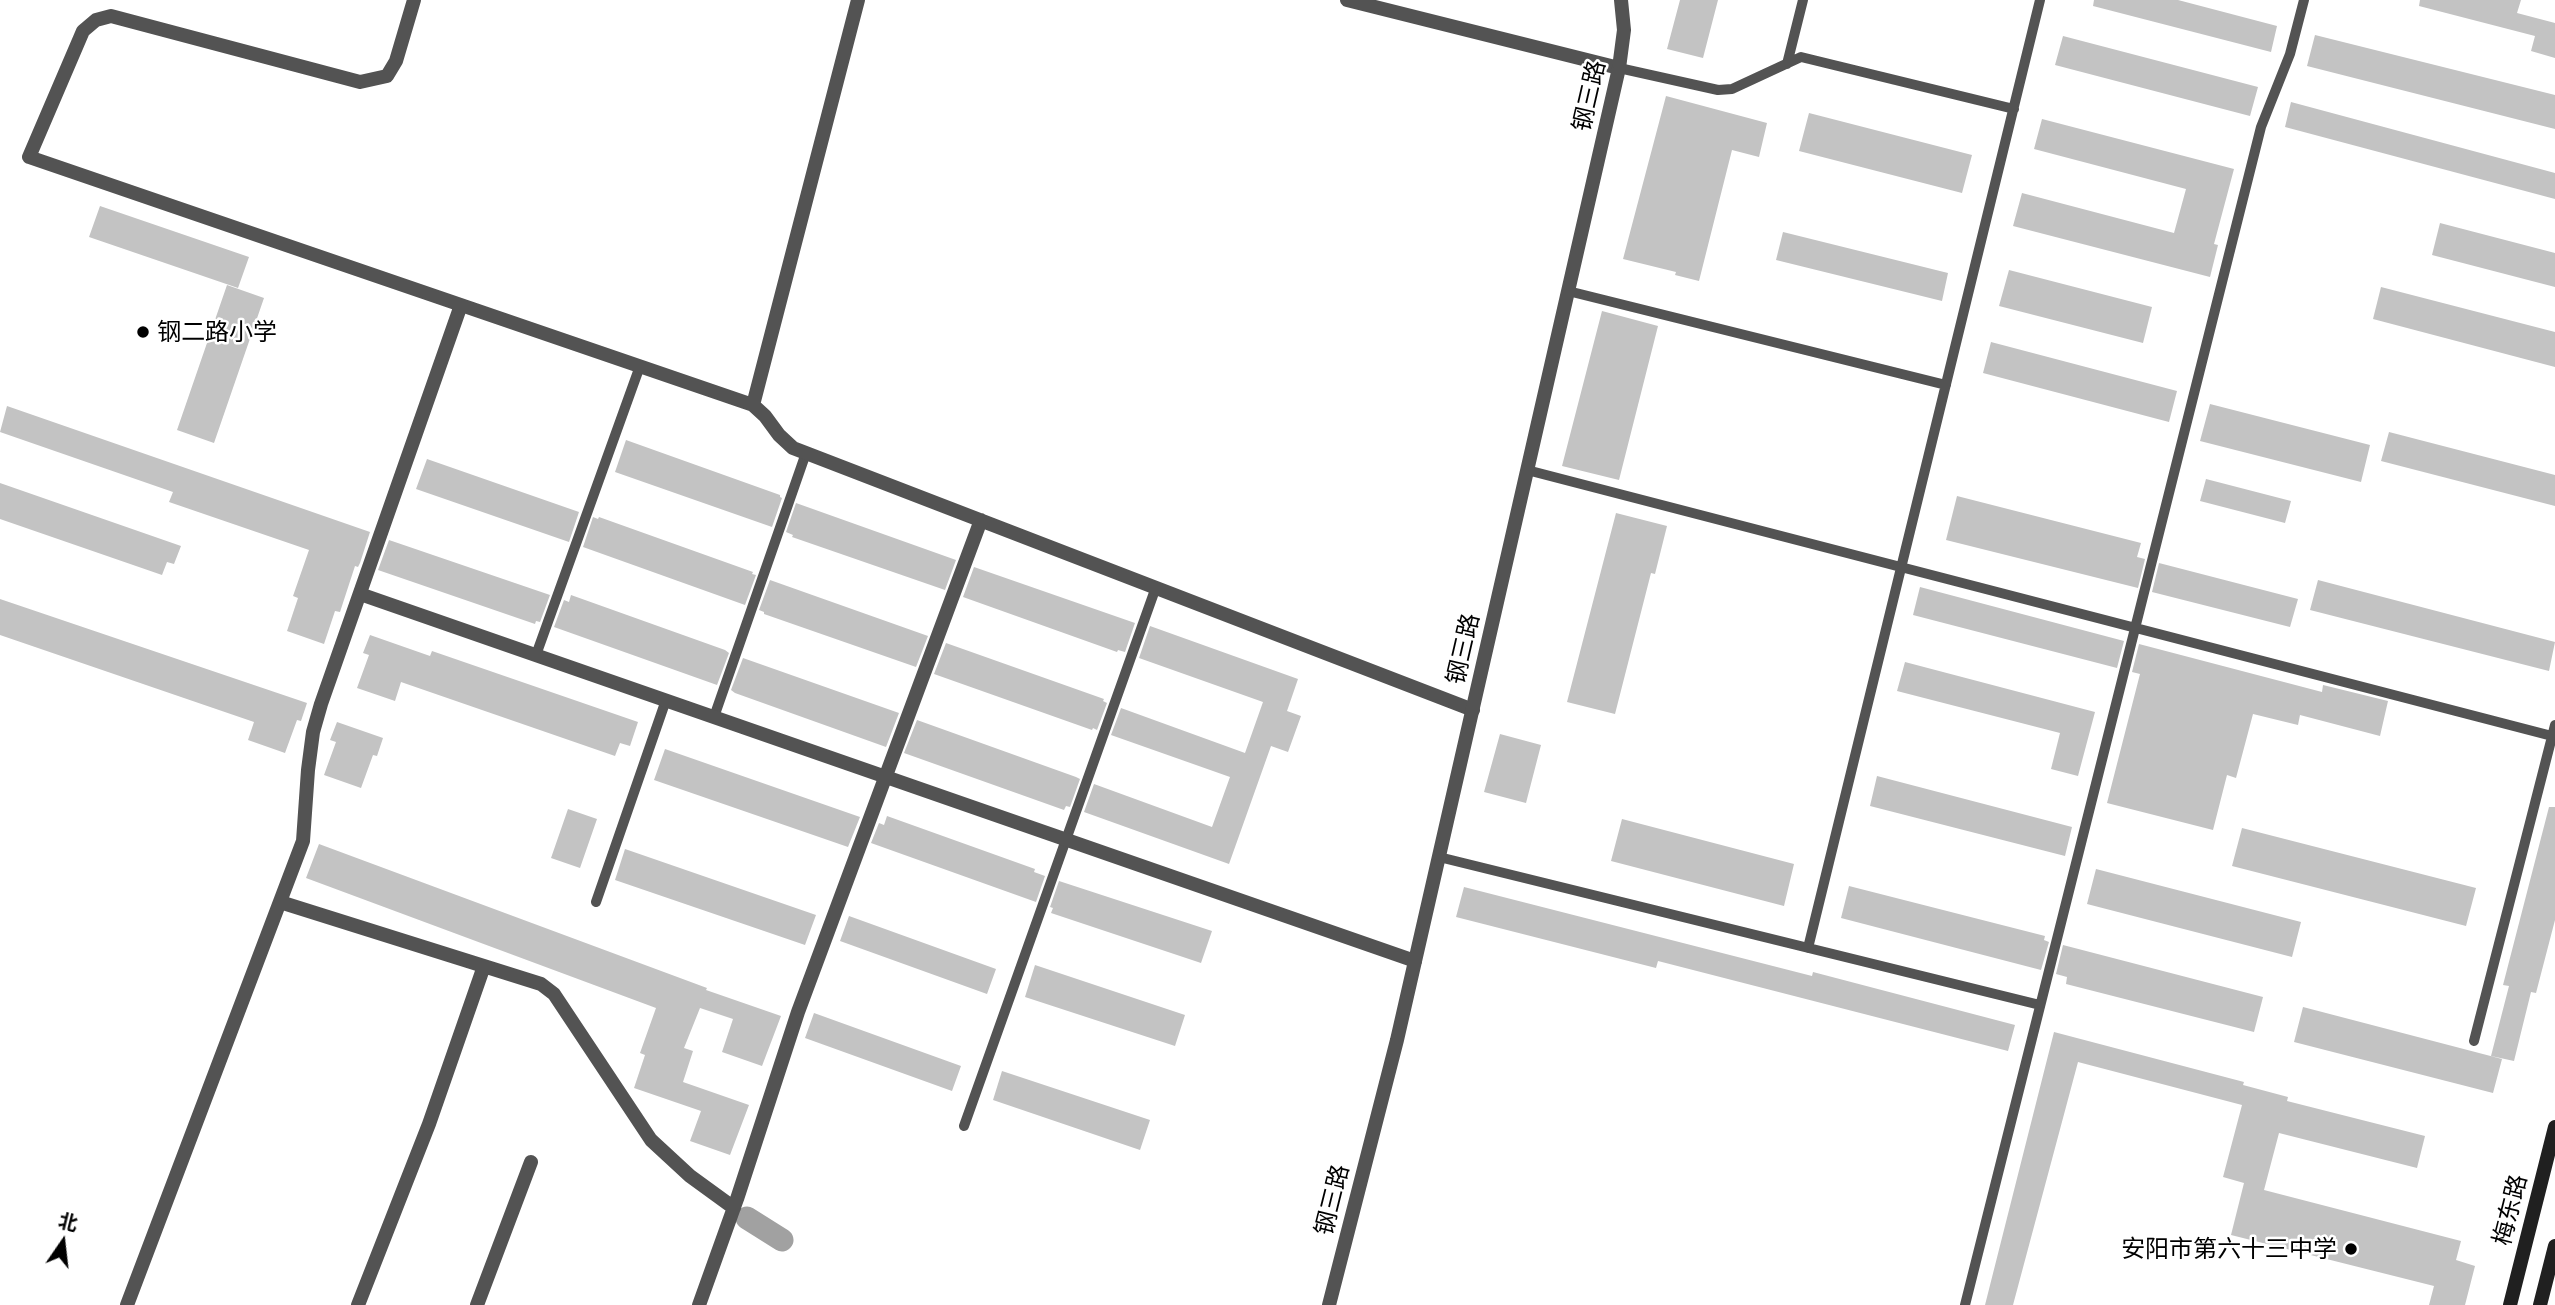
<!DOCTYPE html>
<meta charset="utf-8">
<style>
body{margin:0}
#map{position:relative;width:2555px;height:1305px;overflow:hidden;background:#fff;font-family:"Exo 2","Noto Sans SC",sans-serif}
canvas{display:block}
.north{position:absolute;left:28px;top:1207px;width:70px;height:70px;-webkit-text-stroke:5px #fff;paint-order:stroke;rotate:14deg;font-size:19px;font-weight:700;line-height:28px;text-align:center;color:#000}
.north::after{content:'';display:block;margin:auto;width:24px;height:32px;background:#000;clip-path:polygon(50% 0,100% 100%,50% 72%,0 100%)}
</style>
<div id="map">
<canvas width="2555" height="1305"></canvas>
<div class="north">北</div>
</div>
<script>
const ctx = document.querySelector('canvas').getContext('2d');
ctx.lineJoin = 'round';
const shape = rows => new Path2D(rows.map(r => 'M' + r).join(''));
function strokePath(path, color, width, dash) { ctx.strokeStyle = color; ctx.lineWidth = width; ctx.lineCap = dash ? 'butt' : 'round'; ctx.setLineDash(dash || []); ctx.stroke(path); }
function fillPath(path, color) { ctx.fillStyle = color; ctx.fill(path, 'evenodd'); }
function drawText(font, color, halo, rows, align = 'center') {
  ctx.font = font + ' "Exo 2","Noto Sans SC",sans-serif'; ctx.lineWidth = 5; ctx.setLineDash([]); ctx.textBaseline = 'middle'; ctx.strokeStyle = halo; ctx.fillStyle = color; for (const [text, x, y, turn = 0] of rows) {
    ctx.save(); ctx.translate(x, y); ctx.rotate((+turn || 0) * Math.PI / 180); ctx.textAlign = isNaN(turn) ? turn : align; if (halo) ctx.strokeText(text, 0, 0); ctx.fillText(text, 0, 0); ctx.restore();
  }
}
const canal = shape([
 [747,1218,782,1240]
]);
const building = shape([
 [1680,0,1718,0,1703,58,1667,49],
 [2094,0,2178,0,2277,26,2271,52,2093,6],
 [2420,0,2521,0,2517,13,2555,23,2555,58,2531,51,2535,36,2419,6],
 [2315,35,2555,95,2555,129,2307,66],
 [2063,36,2258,87,2250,116,2055,65],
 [1666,96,1767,123,1759,157,1732,150,1699,281,1675,275,1676,272,1623,259],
 [2291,102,2555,173,2555,199,2285,127],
 [1809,113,1972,155,1962,193,1799,151],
 [2042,119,2234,169,2214,244,2218,245,2210,277,2013,226,2022,193,2174,233,2186,189,2034,149],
 [100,206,249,257,238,288,89,237],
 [2440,223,2555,253,2555,287,2432,255],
 [1783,232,1948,273,1942,301,1776,260],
 [2009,270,2152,307,2143,343,1999,306],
 [227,285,264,298,214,443,177,430],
 [2381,287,2555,332,2555,367,2373,319],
 [1602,311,1658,326,1619,480,1562,466],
 [1991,342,2177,391,2169,422,1983,373],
 [2210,404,2370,445,2361,482,2200,441],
 [7,406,370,532,360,563,358,567,355,566,340,612,335,611,324,644,287,631,298,598,293,596,309,550,169,502,173,492,0,432],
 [2389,432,2555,475,2555,506,2381,461],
 [626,440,780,495,780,497,782,498,772,527,615,472],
 [427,459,579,512,569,542,416,489],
 [2206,479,2291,501,2285,523,2200,501],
 [0,483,181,546,174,564,167,562,162,575,0,519],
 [1957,496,2141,543,2137,557,2145,559,2138,588,1946,540],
 [796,503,956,560,945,590,792,537,793,535,786,532],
 [1616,513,1667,526,1655,574,1651,573,1615,714,1567,702],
 [593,517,598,519,599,517,753,572,752,574,756,575,745,605,583,547],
 [389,540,550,595,540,622,536,621,535,624,378,570],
 [2159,563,2298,599,2290,627,2152,592],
 [974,567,1135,623,1125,652,1118,650,1117,652,963,597],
 [770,580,928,636,916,667,764,614,764,612,759,610],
 [2318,580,2555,642,2549,671,2310,610],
 [1920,587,2124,641,2117,668,1913,615],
 [571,595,725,650,729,653,717,685,554,627,564,600,569,602],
 [0,599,307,703,301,721,297,720,285,753,248,740,254,722,0,635],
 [1150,626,1298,679,1287,711,1301,716,1288,752,1271,746,1229,864,1084,812,1094,784,1212,827,1230,777,1111,735,1121,708,1245,753,1263,702,1139,658],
 [370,635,430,656,432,651,638,722,630,746,620,743,615,756,401,682,395,701,357,688,369,655,363,653],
 [946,643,1104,699,1103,701,1107,703,1097,730,1093,728,1092,730,934,674],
 [2139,644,2322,692,2323,685,2388,701,2380,736,2300,715,2298,725,2253,714,2236,778,2227,775,2213,830,2107,803,2140,674,2132,672],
 [743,658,899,713,886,747,735,693,731,690],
 [1905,662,2095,712,2078,776,2051,769,2060,733,1897,691],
 [917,720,1076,777,1080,779,1070,807,1066,806,1064,810,904,753],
 [337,722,383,738,377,756,373,755,361,788,324,775,336,742,330,740],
 [1500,734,1541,745,1526,803,1484,792],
 [665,749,860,817,848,847,654,780],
 [1877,776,2072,827,2065,856,1870,806],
 [2549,807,2555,807,2555,920,2536,993,2531,992,2514,1061,2491,1056,2509,986,2503,985],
 [568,809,597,819,580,868,551,858],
 [887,816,1035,869,1034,872,1045,876,1036,902,871,843,879,823,884,825],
 [1622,819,1794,864,1784,906,1611,861],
 [2242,828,2476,888,2466,926,2232,866],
 [319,844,707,988,706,990,781,1016,762,1066,722,1052,733,1019,700,1008,684,1048,693,1051,683,1082,749,1105,730,1155,690,1141,701,1111,634,1088,645,1055,640,1053,656,1008,306,878],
 [625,849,816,915,805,945,615,880],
 [2096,869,2301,922,2292,957,2087,904],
 [1059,881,1212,931,1201,963,1051,913,1053,908,1050,907],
 [1849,886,2045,936,2044,940,2049,942,2041,970,1841,918],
 [1464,887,1812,976,1813,972,2015,1025,2008,1051,1658,961,1656,968,1456,917],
 [849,916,996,969,987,994,840,941],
 [2063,945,2263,997,2254,1032,2066,984,2067,977,2056,974],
 [1035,965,1185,1015,1175,1046,1025,997],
 [2303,1007,2502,1059,2493,1093,2294,1042],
 [814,1013,961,1066,952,1091,805,1038],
 [2054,1032,2244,1082,2243,1085,2288,1097,2287,1101,2425,1136,2417,1168,2279,1133,2264,1190,2461,1241,2456,1260,2475,1266,2465,1305,2429,1305,2434,1286,2231,1235,2244,1183,2223,1177,2242,1105,2078,1062,2013,1305,1985,1305],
 [1002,1071,1150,1120,1140,1150,993,1100]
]);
const service = shape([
 [1787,64,1803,0],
 [1619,68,1718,90,1732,89,1801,57,2014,109],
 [1568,291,1946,385],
 [1527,470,2552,736],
 [536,655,640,366],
 [714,717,806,453],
 [1439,857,2040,1005],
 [596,902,666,700],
 [1808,948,2040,0],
 [2474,1041,2555,725],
 [964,1126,1156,587],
 [1965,1305,2261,127,2290,54,2304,0]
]);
const minor = shape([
 [414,0,396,61,387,76,360,82,111,16,96,20,83,31,29,157,753,405,765,416,779,435,793,448,1473,710],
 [1347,0,1619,68],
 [753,405,858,0],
 [360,594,1415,961],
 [280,902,541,984,554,994,651,1140,690,1176,734,1208],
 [127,1305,303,841,308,770,313,732,321,704,461,305],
 [358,1305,429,1124,484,966],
 [477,1305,531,1162],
 [699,1305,737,1199,798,1012,981,520]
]);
const tertiary = shape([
 [1329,1305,1397,1040,1619,68,1624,30,1621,0]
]);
const secondary = shape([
 [2510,1305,2555,1127],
 [2540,1305,2555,1246]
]);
const markers = [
 [143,332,7,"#000"],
 [2351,1249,7,"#000"]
];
const streetNames = [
 ["钢三路",1589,96,-77],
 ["钢三路",1463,649,-77],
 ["钢三路",1332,1200,-76],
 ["梅东路",2510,1210,-76]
];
const poiNames = [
 ["钢二路小学",157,332],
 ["安阳市第六十三中学",2337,1249,"right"]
];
strokePath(canal, '#a1a1a1', 23);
fillPath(building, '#c3c3c3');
strokePath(service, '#535353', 10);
strokePath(minor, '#535353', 14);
strokePath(tertiary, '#535353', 14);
strokePath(secondary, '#202020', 14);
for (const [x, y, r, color] of markers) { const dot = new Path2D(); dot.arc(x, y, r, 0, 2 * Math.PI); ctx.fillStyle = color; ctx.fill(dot); strokePath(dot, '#fff', 2.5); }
drawText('24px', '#000', '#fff', streetNames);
drawText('24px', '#000', '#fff', poiNames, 'left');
</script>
